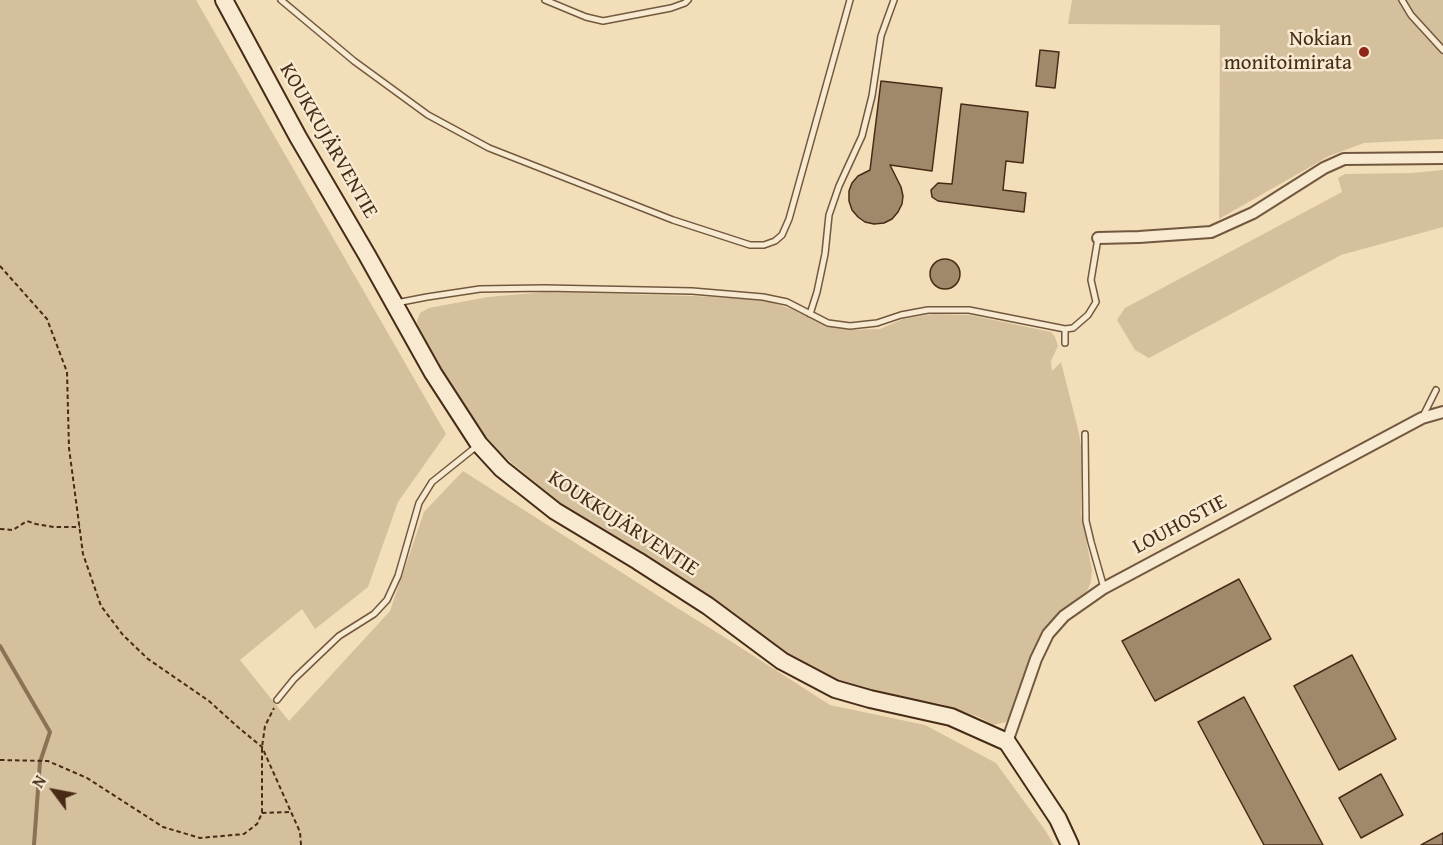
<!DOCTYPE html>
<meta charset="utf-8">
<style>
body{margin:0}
#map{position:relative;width:1443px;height:845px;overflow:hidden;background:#f2deb8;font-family:"Gentium Book Plus",serif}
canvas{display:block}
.north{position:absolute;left:24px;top:761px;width:60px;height:60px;-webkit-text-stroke:4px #f7ead1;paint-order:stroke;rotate:302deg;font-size:16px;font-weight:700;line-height:24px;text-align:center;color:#472b17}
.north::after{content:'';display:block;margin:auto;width:21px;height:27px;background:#472b17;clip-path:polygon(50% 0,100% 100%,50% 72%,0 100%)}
</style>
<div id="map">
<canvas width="1443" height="845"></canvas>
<div class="north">N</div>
</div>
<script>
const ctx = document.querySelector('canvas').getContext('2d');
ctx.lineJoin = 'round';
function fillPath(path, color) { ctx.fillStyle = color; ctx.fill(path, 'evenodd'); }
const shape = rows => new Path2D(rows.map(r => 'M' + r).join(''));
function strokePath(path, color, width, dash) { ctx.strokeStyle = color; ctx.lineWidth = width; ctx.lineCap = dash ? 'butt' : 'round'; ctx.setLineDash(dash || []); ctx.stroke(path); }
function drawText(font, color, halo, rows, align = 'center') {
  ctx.font = font + ' "Gentium Book Plus",serif'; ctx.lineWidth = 5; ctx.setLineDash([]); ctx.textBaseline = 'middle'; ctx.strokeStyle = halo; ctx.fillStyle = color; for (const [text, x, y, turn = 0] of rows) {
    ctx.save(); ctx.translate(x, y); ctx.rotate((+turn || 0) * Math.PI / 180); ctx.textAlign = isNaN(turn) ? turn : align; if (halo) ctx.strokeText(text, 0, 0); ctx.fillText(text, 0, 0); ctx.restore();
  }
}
const green = shape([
 [0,0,196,0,446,434,398,502,368,587,315,629,302,609,240,660,289,721,390,611,424,512,463,471,674,606,721,635,830,705,925,725,996,763,1045,830,1054,845,0,845],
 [1072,0,1443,0,1443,139,1364,143,1329,156,1219,219,1220,25,1068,24],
 [1443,170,1443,227,1341,255,1149,358,1135,350,1117,320,1125,308,1342,192,1338,178,1345,174,1412,173],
 [546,292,693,296,765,300,791,309,828,326,850,330,880,329,903,319,933,314,970,315,1051,332,1055,337,1058,346,1051,361,1052,371,1061,362,1078,429,1082,451,1081,514,1092,570,1091,582,1087,591,1062,611,1043,632,1030,659,1010,715,1006,722,993,725,979,717,941,704,878,694,838,681,786,654,710,597,565,507,501,454,483,433,444,378,421,338,417,321,420,313,429,308,488,297]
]);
const stream = shape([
 [0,646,50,732,40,762,34,845]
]);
const building = shape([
 [1040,50,1059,52,1055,88,1036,86,1040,50],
 [881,81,942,88,932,171,890,165,901,187,903,196,902,204,898,212,892,219,884,223,874,224,865,222,858,217,852,210,849,201,849,191,852,183,858,176,870,170,881,81],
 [961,104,1028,112,1023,163,1006,161,1003,190,1026,193,1024,212,938,201,932,197,931,190,938,183,952,184,961,104],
 '930 274a15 15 0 1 1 30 0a15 15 0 1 1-30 0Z',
 [1239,579,1271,639,1155,701,1122,641,1239,579],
 [1352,655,1396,739,1339,770,1294,686,1352,655],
 [1244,697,1323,845,1264,845,1198,722,1244,697],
 [1381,774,1403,815,1361,838,1339,798,1381,774],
 [1443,833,1443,845,1421,845,1443,833]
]);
const path = shape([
 [0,266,47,319,67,372,69,448,83,554,101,606,123,635,148,659,209,701,239,728,262,747,300,832,301,845],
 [0,529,13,530,27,521,36,524,54,527,80,527],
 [0,760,48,761,87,778,163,827,200,838,244,834,257,824,262,813,262,747,265,726,274,708],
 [262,813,292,812]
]);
const lane = shape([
 [281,0,354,61,428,115,489,148,673,220,750,245,764,245,775,241,782,235,789,219,850,0],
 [545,0,586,17,603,21,671,8,685,3,688,0],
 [1402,0,1411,15,1443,50],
 [396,303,427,297,480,289,544,288,692,291,763,297,787,302,828,323,850,326,877,323,901,315,928,310,969,310,1065,329,1073,328,1088,315,1096,302,1091,280,1098,238],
 [810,314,817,292,825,254,829,215,839,186,862,136,872,96,881,36,894,0],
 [1065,343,1065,329],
 [1422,418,1436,390],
 [1085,434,1086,521,1091,542,1104,588],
 [277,700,294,679,339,636,374,614,387,600,398,576,419,503,432,482,477,446]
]);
const street = shape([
 [1098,238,1139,237,1211,232,1253,213,1324,168,1344,159,1443,158],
 [1007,742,1036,659,1048,634,1064,616,1104,588,1422,418,1443,412]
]);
const secondary = shape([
 [224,0,298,137,367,255,433,373,479,444,502,469,555,511,638,561,708,606,782,661,835,689,870,699,951,717,1007,742,1058,819,1070,845]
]);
const markers = [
 [1364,52,6,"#8f2418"]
];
const poiNames = [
 ["Nokian",1352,40],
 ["monitoimirata",1352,64]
];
const streetNames = [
 ["KOUKKUJÄRVENTIE",328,141,60],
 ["KOUKKUJÄRVENTIE",623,524,33],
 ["LOUHOSTIE",1180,525,-28]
];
fillPath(green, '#d5c09d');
strokePath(stream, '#8b7257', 4);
fillPath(building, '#a0886b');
strokePath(building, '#472b17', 1.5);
strokePath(lane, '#72583f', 8);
strokePath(street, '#72583f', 14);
strokePath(secondary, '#472b17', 20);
strokePath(path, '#472b17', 2, [4.5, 3]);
strokePath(lane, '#f7ead1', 5);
strokePath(street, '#f7ead1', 10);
strokePath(secondary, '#f7ead1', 16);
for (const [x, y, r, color] of markers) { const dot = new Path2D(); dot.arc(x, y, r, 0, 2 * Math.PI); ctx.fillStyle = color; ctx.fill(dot); strokePath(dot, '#f7ead1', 2); }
drawText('21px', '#472b17', '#f7ead1', poiNames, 'right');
drawText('21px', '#472b17', '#f7ead1', streetNames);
</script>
